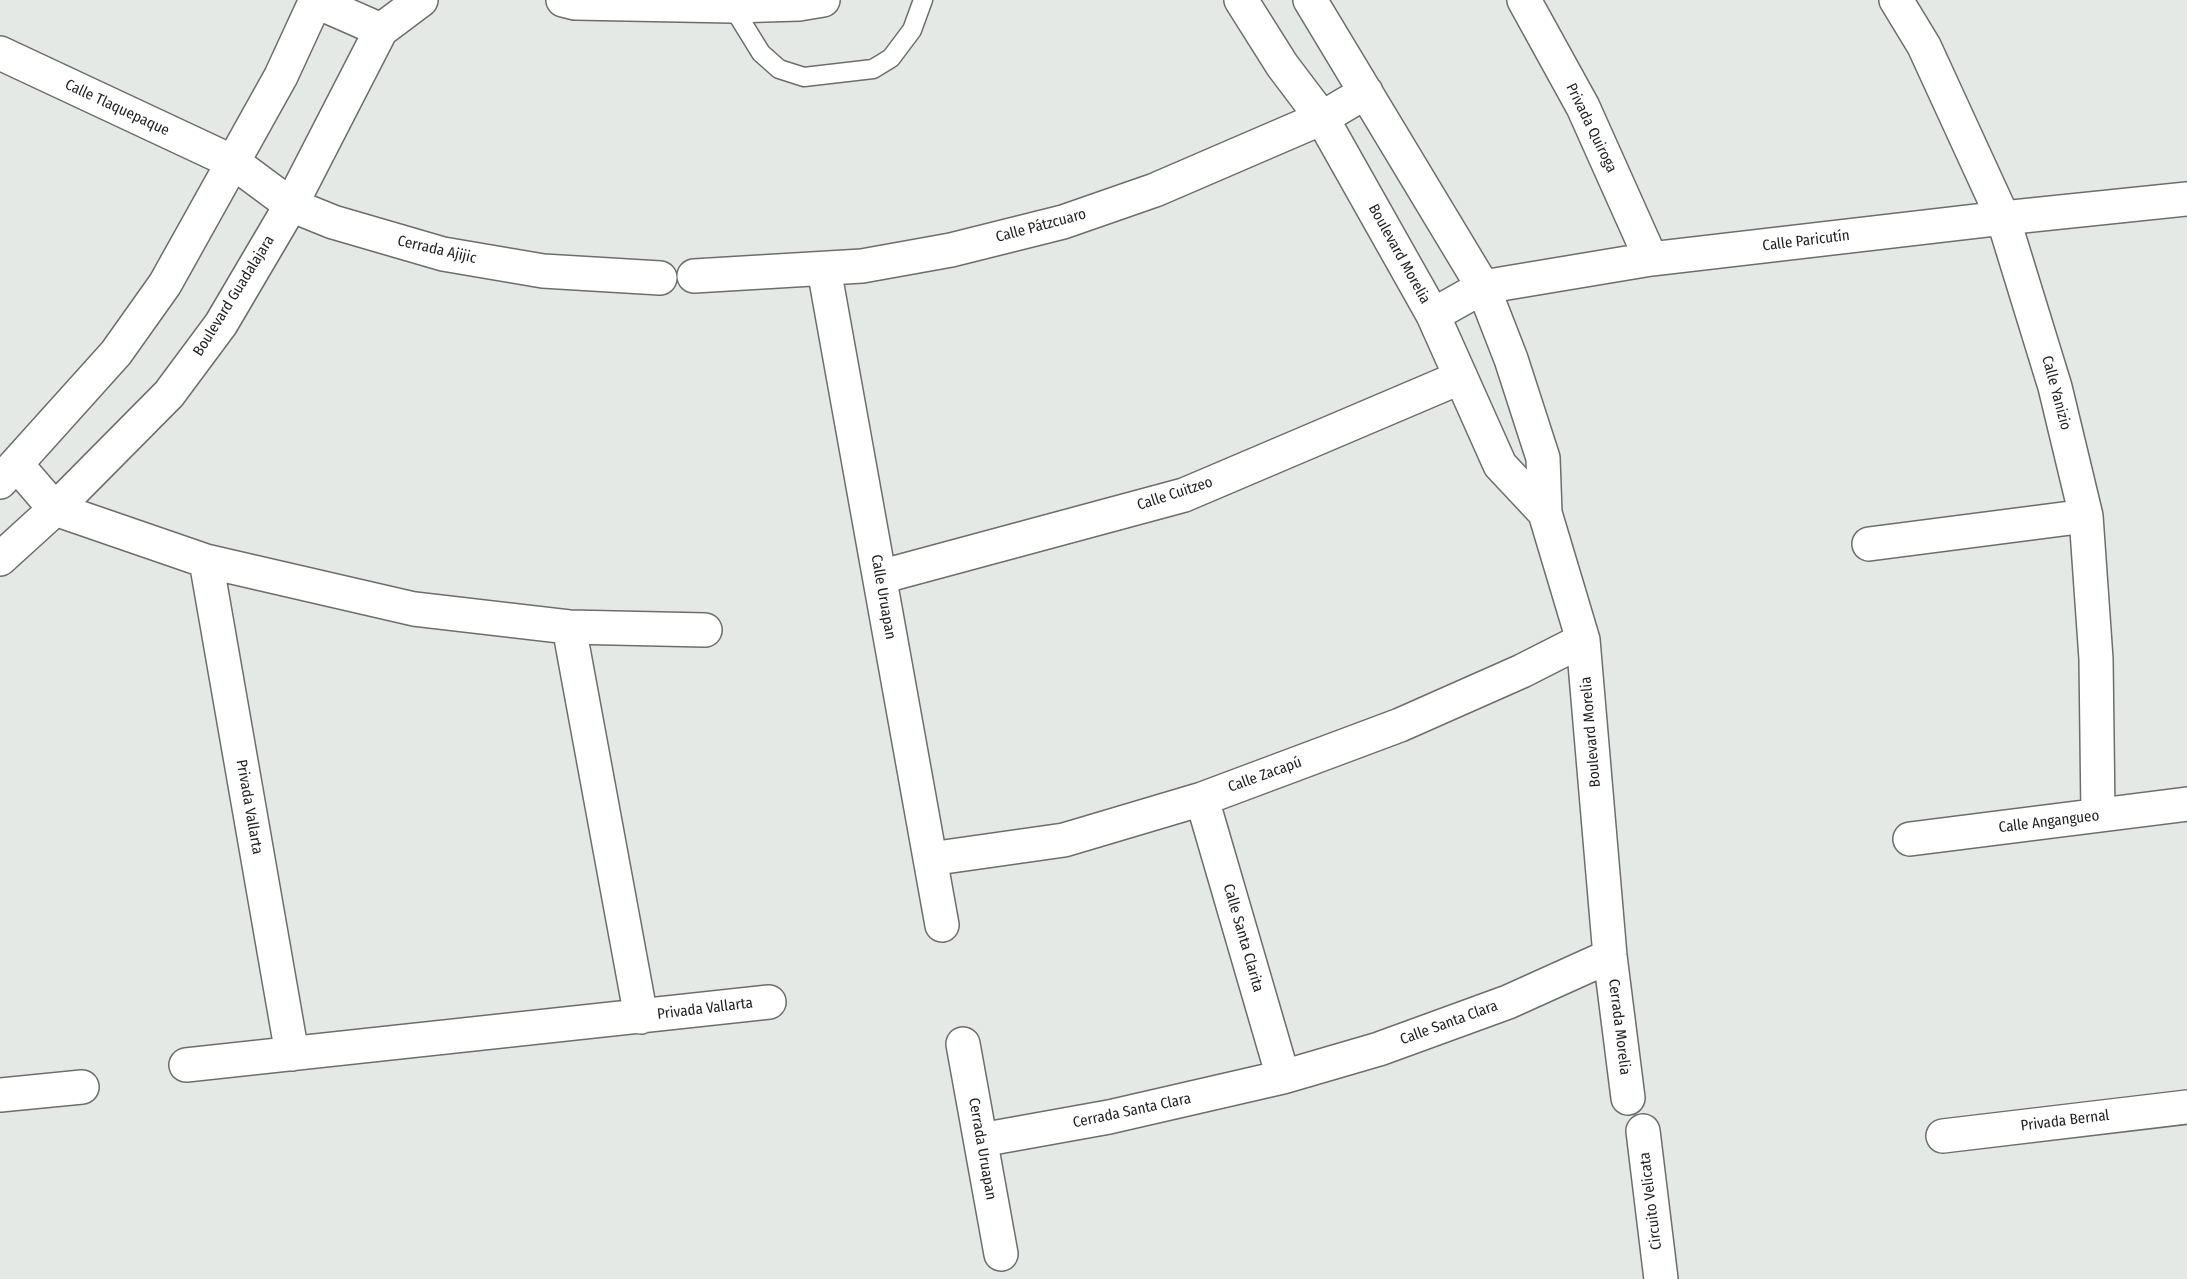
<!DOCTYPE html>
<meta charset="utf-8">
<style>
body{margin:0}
canvas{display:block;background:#e4e9e6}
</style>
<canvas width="2187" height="1279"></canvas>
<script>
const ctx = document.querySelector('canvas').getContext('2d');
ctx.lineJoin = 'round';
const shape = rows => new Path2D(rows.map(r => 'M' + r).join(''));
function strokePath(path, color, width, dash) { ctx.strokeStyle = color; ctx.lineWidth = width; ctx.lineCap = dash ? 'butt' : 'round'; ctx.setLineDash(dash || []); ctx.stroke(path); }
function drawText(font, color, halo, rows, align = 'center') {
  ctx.font = font + ' "Fira Sans Condensed",sans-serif'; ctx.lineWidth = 4.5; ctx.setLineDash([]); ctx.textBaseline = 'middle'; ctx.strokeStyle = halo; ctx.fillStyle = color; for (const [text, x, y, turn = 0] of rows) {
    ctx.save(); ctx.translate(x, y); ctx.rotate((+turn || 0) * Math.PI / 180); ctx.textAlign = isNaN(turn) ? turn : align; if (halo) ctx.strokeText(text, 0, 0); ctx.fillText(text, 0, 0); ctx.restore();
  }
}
const service = shape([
 [732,6,761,53,779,69,804,77,873,69,891,58,912,30,923,0]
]);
const minor = shape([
 [563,0,575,3,732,6,799,4,823,0],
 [1241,0,1282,65,1322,118,1433,315,1500,465,1545,513],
 [1310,0,1483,287,1511,359,1543,458,1545,513,1583,640,1610,956,1628,1098],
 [1524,0,1583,107,1651,259],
 [1896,0,1924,46,2003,218,2055,387,2086,516,2096,659,2098,815],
 [317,2,381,30],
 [0,53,233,162,291,205,333,222,443,254,543,271,660,278],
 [824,269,942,925],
 [694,276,862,266,951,250,1063,222,1155,190,1322,118,1366,92],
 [1433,315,1483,287,1651,259,2003,218,2187,199],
 [17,465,55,509,206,561,414,609,569,627,705,630],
 [0,482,116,353,165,284,281,76,316,0],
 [1869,544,2086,516],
 [0,559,55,509,169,394,221,324,291,205,381,30,421,0],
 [206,561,292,1054],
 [880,577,1184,495,1459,378],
 [569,627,641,1017],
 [1202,799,1283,1077],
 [1910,839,2187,804],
 [930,859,1064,840,1202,799,1400,725,1522,671,1583,640],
 [963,1044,1001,1254],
 [186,1065,769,1002],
 [0,1095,82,1087],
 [1643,1131,1661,1279],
 [1943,1136,2187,1107],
 [981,1140,1109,1117,1283,1077,1379,1049,1508,1002,1610,956]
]);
const streetNames = [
 ["Calle Tlaquepaque",117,108,25],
 ["Privada Quiroga",1591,128,64],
 ["Calle Pátzcuaro",1041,226,-15],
 ["Calle Paricutín",1806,241,-7],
 ["Cerrada Ajijic",437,250,13],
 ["Boulevard Morelia",1399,254,61],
 ["Boulevard Guadalajara",234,296,-58],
 ["Calle Yanizio",2056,393,75],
 ["Calle Cuitzeo",1175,494,-18],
 ["Calle Uruapan",883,597,80],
 ["Boulevard Morelia",1591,732,-95],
 ["Calle Zacapú",1265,775,-20],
 ["Privada Vallarta",249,807,80],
 ["Calle Angangueo",2049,822,-7],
 ["Calle Santa Clarita",1243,938,74],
 ["Privada Vallarta",705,1009,-7],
 ["Calle Santa Clara",1449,1023,-20],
 ["Cerrada Morelia",1619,1027,83],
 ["Cerrada Santa Clara",1132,1111,-12],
 ["Privada Bernal",2065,1121,-7],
 ["Cerrada Uruapan",982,1149,80],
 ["Circuito Velicata",1651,1201,-97]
];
strokePath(service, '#6b6f6c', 21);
strokePath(minor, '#6b6f6c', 36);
strokePath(service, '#fff', 18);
strokePath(minor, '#fff', 33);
drawText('15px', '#1f211f', '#fff', streetNames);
</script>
